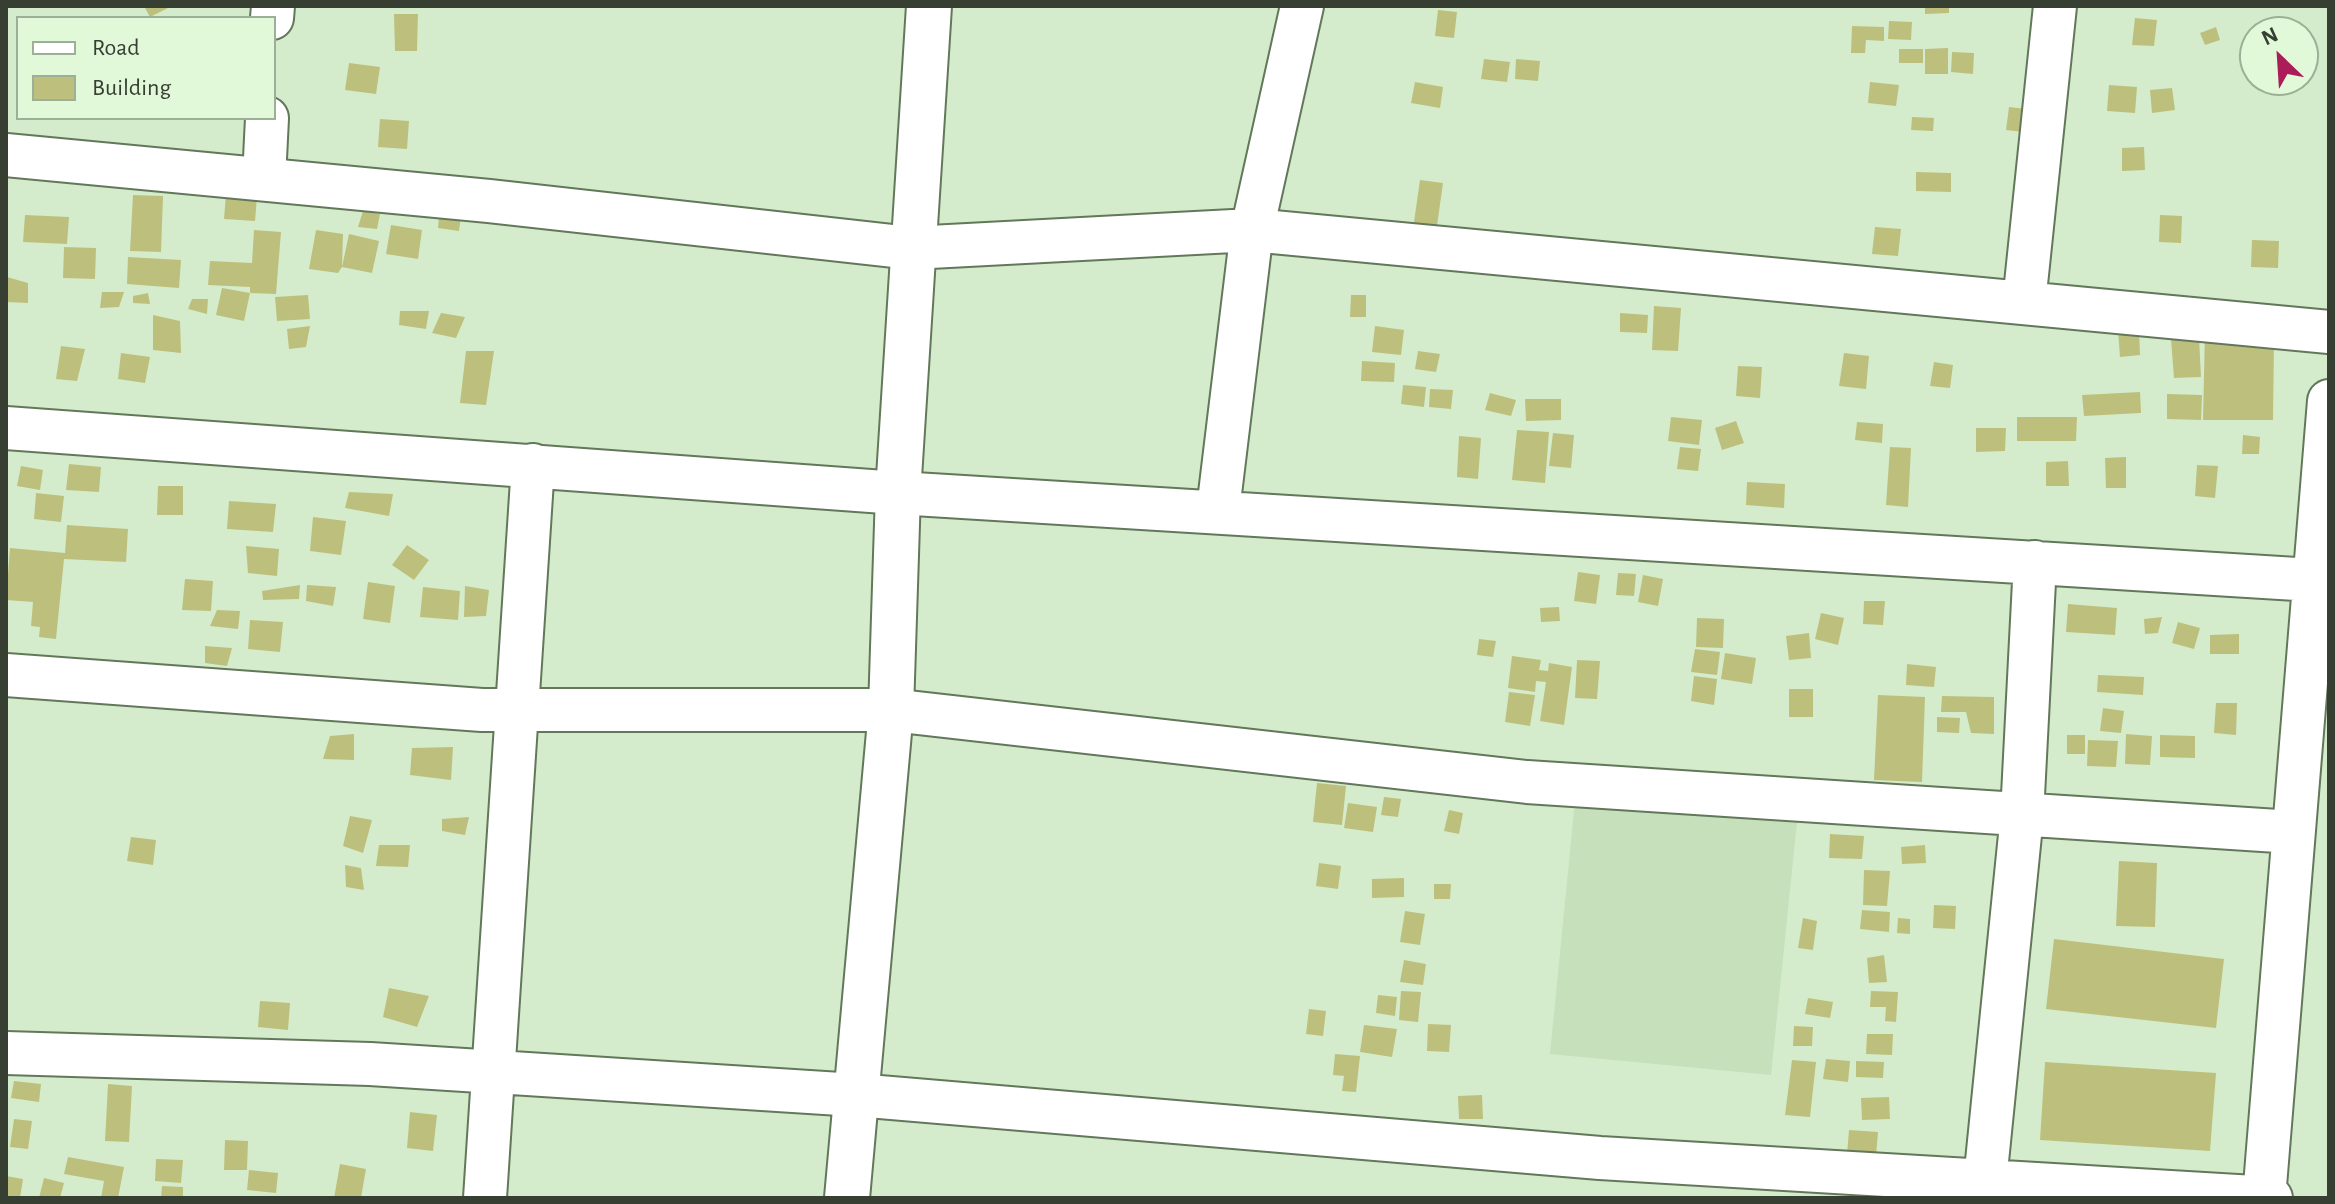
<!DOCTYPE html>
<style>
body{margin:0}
#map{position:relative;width:2335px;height:1204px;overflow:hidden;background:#d4eccc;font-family:"Alegreya Sans",sans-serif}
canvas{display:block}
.frame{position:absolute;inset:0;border:8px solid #363f32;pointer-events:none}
.legend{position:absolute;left:16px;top:16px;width:260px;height:104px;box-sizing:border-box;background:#e1f9d9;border:2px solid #9daf96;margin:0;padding:10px 14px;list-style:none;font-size:24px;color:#363f32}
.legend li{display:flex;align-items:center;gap:16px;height:40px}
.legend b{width:40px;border:2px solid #9daf96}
.north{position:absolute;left:2239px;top:16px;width:80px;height:80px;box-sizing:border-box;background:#e1f9d9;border:2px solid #9daf96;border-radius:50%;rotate:335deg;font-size:22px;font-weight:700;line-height:32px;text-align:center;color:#363f32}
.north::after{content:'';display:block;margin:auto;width:28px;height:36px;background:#ab1d59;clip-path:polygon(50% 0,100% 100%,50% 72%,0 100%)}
</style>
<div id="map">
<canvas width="2335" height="1204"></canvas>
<div class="frame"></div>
<ul class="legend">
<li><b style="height:10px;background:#fff"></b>Road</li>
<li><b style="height:22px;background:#bdc07c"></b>Building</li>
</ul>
<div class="north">N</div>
</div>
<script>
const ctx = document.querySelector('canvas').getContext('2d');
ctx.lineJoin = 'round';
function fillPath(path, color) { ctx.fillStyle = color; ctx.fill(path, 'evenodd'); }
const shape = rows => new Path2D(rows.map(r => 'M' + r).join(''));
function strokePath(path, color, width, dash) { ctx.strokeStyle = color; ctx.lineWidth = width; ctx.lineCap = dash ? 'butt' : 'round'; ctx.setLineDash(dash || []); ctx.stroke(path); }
const built = shape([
 [1575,801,1797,822,1771,1075,1550,1054]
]);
const building = shape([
 [144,6,172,6,150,17],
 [1925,6,1949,6,1949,13,1925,14],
 [1438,10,1457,12,1454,38,1435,36],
 [394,14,418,14,417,51,395,51],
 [2135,18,2157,20,2154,46,2132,45],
 [1889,21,1912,22,1911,40,1888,39],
 [1852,26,1884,27,1884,41,1866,40,1865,53,1851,53],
 [2216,27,2220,40,2205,45,2200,33],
 [1948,48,1948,74,1925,74,1925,49],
 [1899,49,1923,49,1923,63,1899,63],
 [1952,52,1974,53,1973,74,1951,72],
 [1484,59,1510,62,1507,82,1481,79],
 [1516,59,1540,61,1538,81,1515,79],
 [349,63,380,67,376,94,345,90],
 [1415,82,1443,87,1440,108,1411,103],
 [1870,82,1899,85,1896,106,1868,103],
 [2109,85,2137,87,2135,113,2107,111],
 [2172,88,2175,110,2152,113,2150,90],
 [2009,107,2035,110,2032,133,2006,130],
 [1912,117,1934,118,1933,131,1911,130],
 [380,119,409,121,407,149,378,147],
 [2144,147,2145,170,2122,171,2122,148],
 [1916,172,1951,173,1951,192,1916,191],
 [1420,180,1443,183,1436,233,1413,229],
 [226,194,257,197,255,221,224,219],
 [133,195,163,196,161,252,130,251],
 [363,211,380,214,377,229,358,227],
 [25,215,69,217,67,244,23,242],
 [2160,215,2182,216,2181,243,2159,242],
 [461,216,459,231,438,228,439,217],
 [391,225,422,230,418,259,386,254],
 [1875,227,1901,229,1898,256,1872,254],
 [254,230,281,232,276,294,250,293,250,287,208,285,210,261,252,263],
 [316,230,343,234,342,267,349,234,379,241,372,273,342,267,338,273,309,269],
 [2252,240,2279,241,2278,268,2251,267],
 [64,247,96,248,95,279,63,278],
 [128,257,181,260,179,288,127,284],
 [7,277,28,283,28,303,6,302],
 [222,288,250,293,244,321,216,315],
 [102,292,124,292,119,307,100,308],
 [148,293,150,304,133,303,133,296],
 [308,295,310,319,277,321,275,297],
 [1351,295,1366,295,1366,317,1350,317],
 [192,299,208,299,207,314,188,309],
 [1654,306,1681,308,1678,351,1652,350],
 [400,311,429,311,426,329,399,325],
 [441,313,465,317,456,338,432,333],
 [1620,313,1648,315,1647,333,1620,332],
 [153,315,180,321,181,353,153,350],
 [310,326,306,347,289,349,287,329],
 [1375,326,1404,330,1401,355,1372,352],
 [2139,329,2140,355,2120,357,2118,330],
 [2205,330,2274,342,2273,420,2203,420],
 [2199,337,2201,377,2174,378,2171,339],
 [61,346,85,349,77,381,56,379],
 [466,351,494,351,486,405,460,403],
 [1418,351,1440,354,1436,372,1415,369],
 [121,353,150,357,145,383,118,379],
 [1844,353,1869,356,1866,389,1839,386],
 [1362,361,1395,363,1394,382,1361,381],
 [1934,362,1953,365,1950,388,1930,386],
 [1738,366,1762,367,1760,398,1736,396],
 [1403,385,1426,387,1424,407,1401,404],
 [1430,389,1453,390,1451,409,1429,407],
 [2140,392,2141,413,2084,416,2082,395],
 [1490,393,1516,400,1511,416,1485,410],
 [2167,394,2202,395,2201,420,2167,419],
 [1525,399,1561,399,1561,420,1526,421],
 [1671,417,1702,420,1699,445,1668,441],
 [2017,417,2077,417,2076,441,2017,441],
 [1736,421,1744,443,1722,450,1715,428],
 [1857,422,1883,424,1882,443,1855,440],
 [1976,428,2006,428,2005,451,1976,452],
 [1517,430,1549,432,1545,483,1512,480],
 [1553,433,1574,435,1571,468,1549,466],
 [2243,435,2260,437,2259,454,2242,454],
 [1459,436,1481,438,1478,479,1457,477],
 [1680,447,1701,449,1698,471,1677,469],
 [1890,447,1911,448,1908,507,1886,505],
 [2126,457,2126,488,2106,488,2105,458],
 [2068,461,2069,486,2046,486,2046,462],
 [69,464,101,467,99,492,66,490],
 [2197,465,2218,466,2215,498,2195,496],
 [21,466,43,470,40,490,17,486],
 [1747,482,1785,484,1784,508,1746,505],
 [158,486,183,486,183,515,157,515],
 [349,492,393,494,389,516,345,508],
 [36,493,64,496,61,522,34,519],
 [229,501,276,504,273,532,227,529],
 [313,517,346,521,341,555,310,551],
 [67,525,128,529,126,562,64,559,56,639,39,637,40,627,31,626,33,602,6,600,10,548,65,553],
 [407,545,429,560,414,580,392,565],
 [246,546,279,549,277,576,248,573],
 [1578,572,1600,575,1596,604,1574,601],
 [1618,573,1636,574,1634,596,1616,595],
 [1643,575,1663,579,1658,606,1638,602],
 [185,579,213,581,211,611,182,610],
 [368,582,395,586,390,623,363,619],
 [300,585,299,599,263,600,262,591],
 [307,585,336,587,333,606,306,601],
 [465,586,489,590,486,616,464,617],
 [423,587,460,591,458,620,420,617],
 [1864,601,1885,601,1883,625,1863,624],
 [2068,604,2117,608,2115,635,2066,632],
 [1559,607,1560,621,1541,622,1540,608],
 [217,610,240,611,238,629,210,626],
 [1821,613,1844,618,1838,645,1815,639],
 [2162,617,2158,633,2145,634,2144,619],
 [1697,618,1724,619,1723,648,1696,647],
 [250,620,283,622,280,652,248,649],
 [2178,622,2200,628,2194,649,2172,643],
 [1809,633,1811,658,1789,660,1786,636],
 [2239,634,2239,654,2210,654,2210,635],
 [1479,639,1496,641,1493,657,1477,655],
 [205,646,232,648,227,666,205,663],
 [1695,649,1720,652,1717,675,1691,672],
 [1725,653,1756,658,1752,684,1721,679],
 [1512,656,1541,660,1539,670,1548,671,1549,663,1572,667,1564,725,1540,721,1546,682,1536,681,1535,692,1508,688],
 [1577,660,1600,661,1597,699,1575,698],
 [1907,664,1936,667,1934,687,1906,685],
 [2098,675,2144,677,2143,695,2097,692],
 [1694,676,1717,679,1714,705,1691,701],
 [1789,689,1813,689,1813,717,1789,717],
 [1509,692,1535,695,1530,726,1505,722],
 [1878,695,1925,697,1922,782,1874,780],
 [1942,696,1994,697,1994,734,1971,733,1966,712,1941,712],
 [2216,703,2237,703,2236,735,2214,733],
 [2103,708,2124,711,2121,733,2100,731],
 [1937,717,1960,718,1959,733,1937,732],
 [354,734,354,760,323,759,330,736],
 [2126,734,2152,736,2150,765,2125,764],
 [2067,735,2085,735,2085,754,2067,754],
 [2160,735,2195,736,2195,758,2160,757],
 [2088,740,2118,741,2116,767,2087,766],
 [453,747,451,780,410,775,412,748],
 [1317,783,1346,786,1342,825,1313,822],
 [1384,797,1401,799,1398,817,1381,815],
 [1348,803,1377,807,1373,832,1344,828],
 [1449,810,1463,813,1459,834,1444,831],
 [350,816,372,820,363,853,343,846],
 [469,817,465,835,442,831,442,819],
 [1830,834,1864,836,1862,859,1829,858],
 [131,837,156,840,153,865,127,861],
 [379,845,410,845,408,867,376,866],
 [1925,845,1926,863,1902,864,1901,847],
 [2119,861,2157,863,2155,927,2116,926],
 [1319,863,1341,866,1338,889,1316,886],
 [345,865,361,868,364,890,346,887],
 [1864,870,1890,871,1887,906,1863,905],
 [1404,878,1404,897,1372,898,1372,879],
 [1434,884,1451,884,1450,899,1434,899],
 [1934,905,1956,906,1955,929,1933,928],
 [1862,910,1890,912,1889,932,1860,929],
 [1405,911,1425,914,1420,945,1400,942],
 [1803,918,1817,921,1813,950,1798,948],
 [1898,918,1910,919,1910,934,1897,933],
 [2054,939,2224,959,2216,1028,2046,1009],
 [1884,955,1887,982,1869,983,1867,958],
 [1404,960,1426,964,1423,985,1400,982],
 [389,988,429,996,417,1027,383,1017],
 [1401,991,1421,992,1418,1022,1399,1020],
 [1871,991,1898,992,1896,1022,1885,1021,1886,1007,1870,1007],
 [1378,995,1397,997,1395,1016,1376,1013],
 [1808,998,1833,1002,1830,1018,1805,1014],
 [260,1001,290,1003,288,1030,258,1027],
 [1309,1009,1326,1011,1323,1036,1306,1034],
 [1428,1024,1451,1025,1449,1052,1427,1051],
 [1364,1025,1397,1029,1392,1057,1360,1052],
 [1794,1026,1813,1027,1812,1046,1793,1046],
 [1867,1034,1893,1034,1892,1055,1866,1054],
 [1335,1054,1360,1056,1356,1092,1342,1091,1344,1076,1333,1075],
 [1826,1059,1850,1061,1848,1082,1823,1079],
 [1792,1060,1816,1062,1810,1117,1785,1115],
 [1856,1061,1884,1062,1883,1078,1856,1077],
 [2045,1062,2216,1073,2210,1151,2040,1140],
 [14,1081,41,1084,39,1102,11,1098],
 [108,1084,132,1086,129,1142,105,1141],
 [1482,1095,1483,1119,1459,1119,1458,1096],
 [1889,1097,1890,1119,1862,1120,1861,1098],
 [410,1112,437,1115,433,1151,407,1148],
 [14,1119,32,1121,28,1149,10,1147],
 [1849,1130,1878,1132,1876,1156,1847,1154],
 [225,1140,248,1141,247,1170,224,1170],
 [68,1157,124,1167,118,1198,101,1198,104,1181,64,1174],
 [156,1159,183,1160,181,1183,155,1181],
 [340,1164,366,1169,361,1198,334,1198],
 [249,1170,278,1173,276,1193,247,1190],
 [6,1176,23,1179,20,1198,6,1198],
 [44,1178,64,1183,60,1198,39,1198],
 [162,1186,183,1187,183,1198,161,1198]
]);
const minor = shape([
 [272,18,273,6],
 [6,155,489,201,911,248,1252,230,2329,332],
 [264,179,267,118],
 [2024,303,2055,6],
 [6,428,898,493,2329,581],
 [1218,510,1252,230,1302,6],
 [6,675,482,710,891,710,1527,782,2293,832],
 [6,1053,370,1064,496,1072,856,1095,1600,1158,2271,1198],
 [1985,1181,2022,815,2035,562],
 [485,1198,533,465],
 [2264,1198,2329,401]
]);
const primary = shape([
 [847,1198,891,710,898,493,929,6]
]);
fillPath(built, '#c5e0bb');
fillPath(building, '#bdc07c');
strokePath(minor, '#63775b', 46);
strokePath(primary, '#63775b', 48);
strokePath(minor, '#fff', 42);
strokePath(primary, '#fff', 44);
</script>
